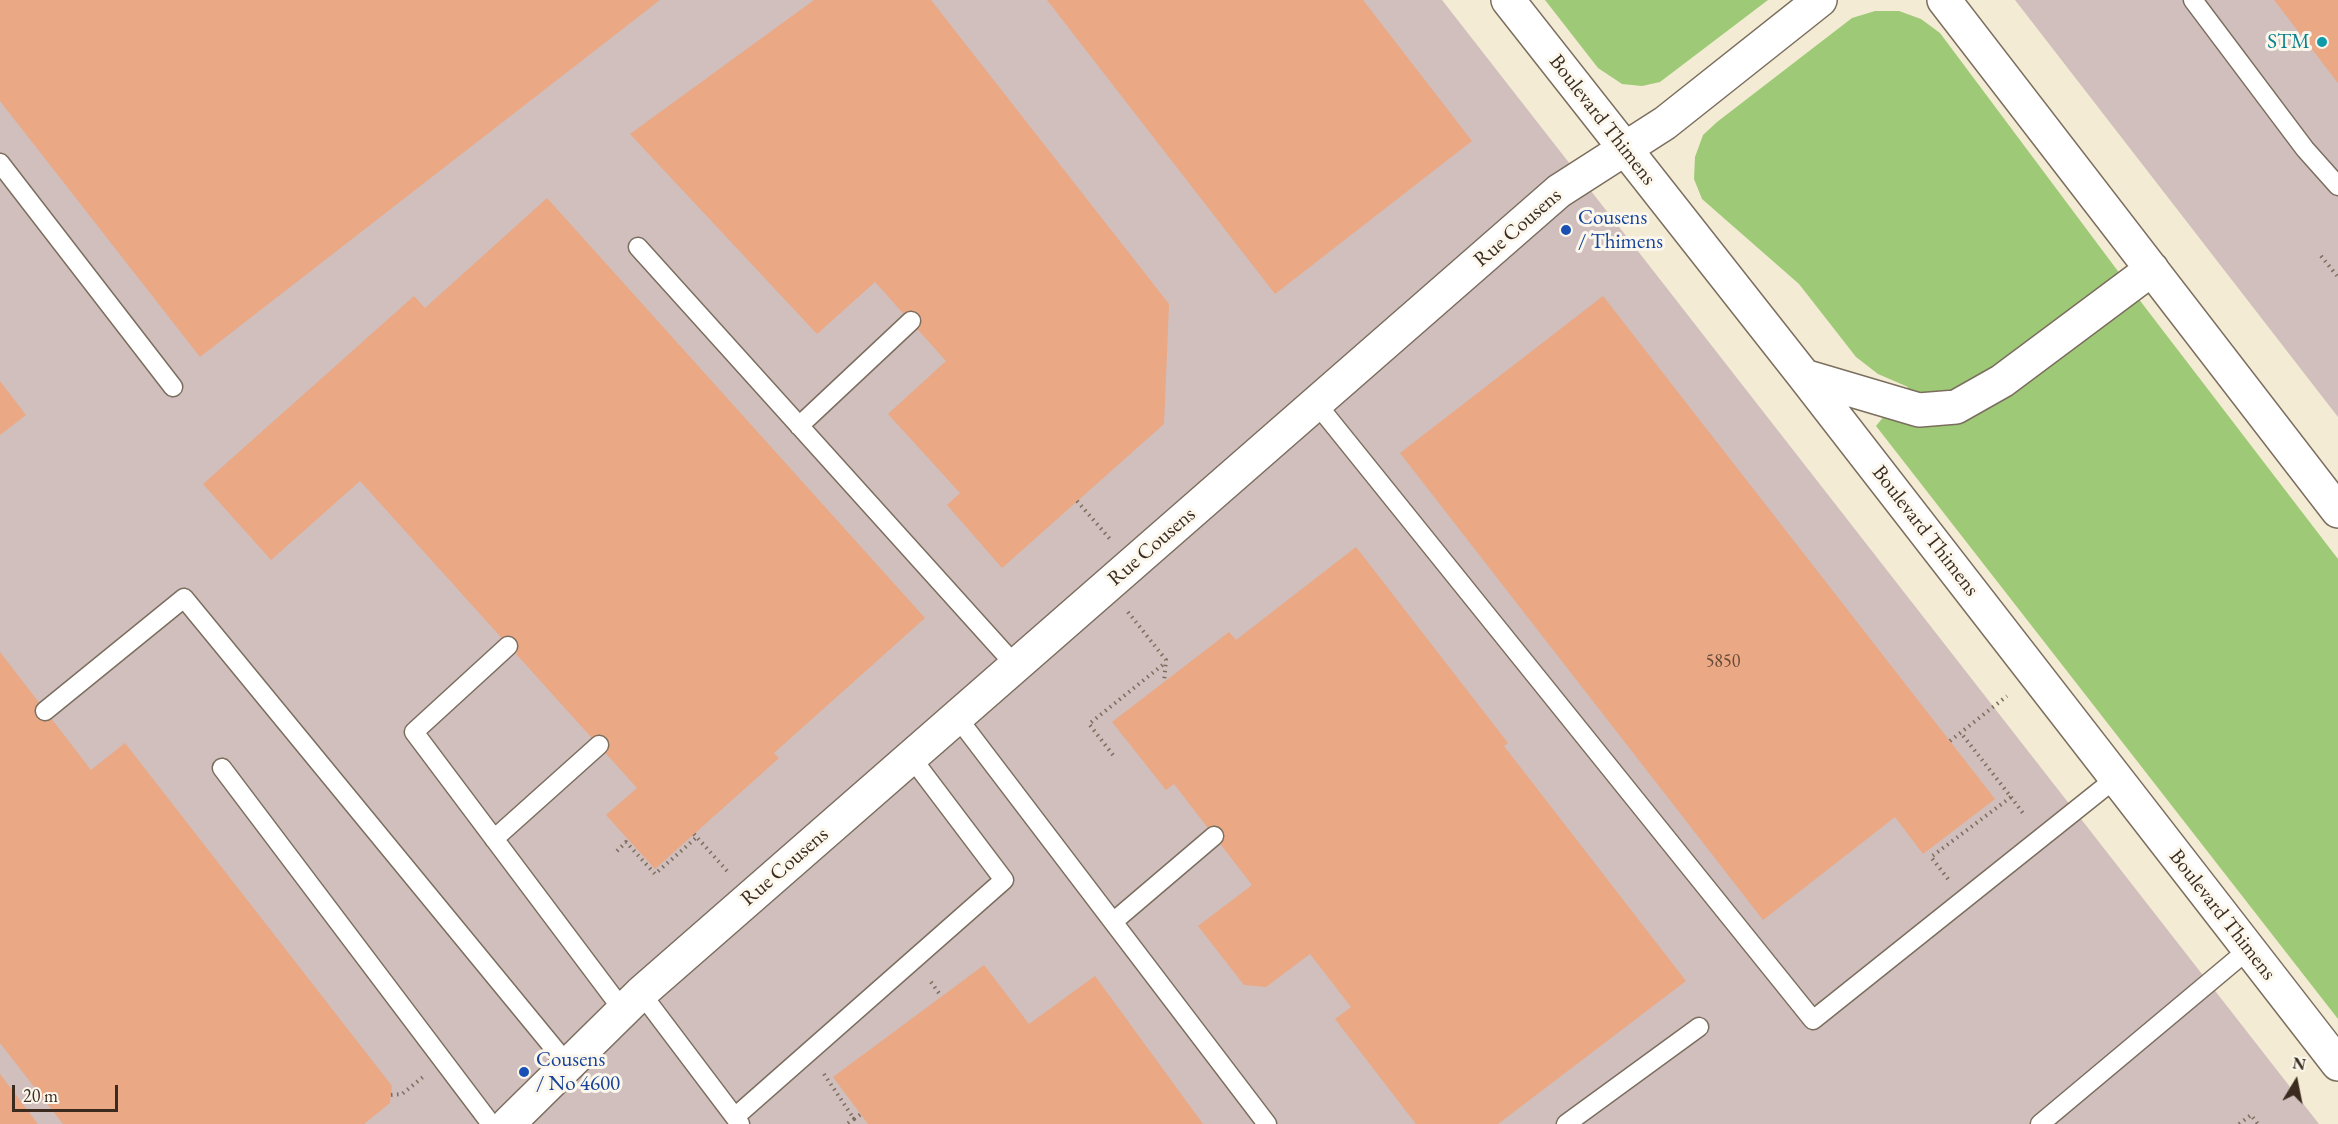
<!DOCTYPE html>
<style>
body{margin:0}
#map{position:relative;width:2338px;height:1124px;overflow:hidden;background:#f3ebd4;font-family:"EB Garamond",serif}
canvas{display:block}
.north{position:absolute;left:2266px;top:1052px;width:60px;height:60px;-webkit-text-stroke:4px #fbf7ec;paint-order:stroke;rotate:10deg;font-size:16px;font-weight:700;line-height:24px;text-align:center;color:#3b2a1e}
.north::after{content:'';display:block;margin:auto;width:21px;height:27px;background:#3b2a1e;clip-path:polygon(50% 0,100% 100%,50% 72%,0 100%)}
.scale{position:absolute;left:12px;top:1085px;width:106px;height:27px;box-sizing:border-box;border:3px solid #3b2a1e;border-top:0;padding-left:8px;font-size:18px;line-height:21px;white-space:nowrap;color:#3b2a1e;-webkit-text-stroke:4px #fbf7ec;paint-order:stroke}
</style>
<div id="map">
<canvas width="2338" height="1124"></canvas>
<div class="north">N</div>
<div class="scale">20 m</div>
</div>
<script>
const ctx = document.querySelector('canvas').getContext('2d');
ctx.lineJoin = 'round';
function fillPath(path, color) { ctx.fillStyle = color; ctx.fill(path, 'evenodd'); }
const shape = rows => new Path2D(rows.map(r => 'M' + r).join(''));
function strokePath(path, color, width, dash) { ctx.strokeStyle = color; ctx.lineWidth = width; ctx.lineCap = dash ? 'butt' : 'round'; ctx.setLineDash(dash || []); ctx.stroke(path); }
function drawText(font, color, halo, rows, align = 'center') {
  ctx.font = font + ' "EB Garamond",serif'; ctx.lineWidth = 6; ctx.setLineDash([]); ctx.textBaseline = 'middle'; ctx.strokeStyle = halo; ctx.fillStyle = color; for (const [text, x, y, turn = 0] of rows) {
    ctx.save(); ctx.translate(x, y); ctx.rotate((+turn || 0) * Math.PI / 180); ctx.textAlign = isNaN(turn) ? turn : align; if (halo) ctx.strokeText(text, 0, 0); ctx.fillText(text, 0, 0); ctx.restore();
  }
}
const industrial = shape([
 [0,0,1442,0,2319,1124,0,1124],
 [2015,0,2338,0,2338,417]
]);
const green = shape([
 [1545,0,1768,0,1660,82,1642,86,1622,84,1598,68],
 [1875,11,1899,11,1921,19,1940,33,2138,298,2338,559,2338,1019,1876,426,1908,387,1878,374,1856,357,1799,284,1702,199,1694,179,1695,157,1703,135,1717,122,1852,18]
]);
const building = shape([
 [0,0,660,0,200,357,0,101],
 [814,0,931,0,1169,304,1164,424,1002,568,947,505,960,493,888,414,946,361,875,282,817,334,630,134],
 [1047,0,1363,0,1472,141,1275,294],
 [2274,0,2338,0,2338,83],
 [547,198,925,618,774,753,779,758,655,869,606,815,637,788,360,481,271,560,203,484,414,296,425,308],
 [1603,296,1995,799,1923,854,1895,817,1763,920,1400,453],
 [0,381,26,415,0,435],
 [1356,547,1508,743,1504,746,1686,981,1498,1124,1416,1124,1335,1019,1351,1007,1310,954,1266,987,1244,985,1198,926,1252,885,1174,784,1166,790,1112,722,1229,632,1236,640],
 [0,652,91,770,125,743,392,1086,390,1103,364,1124,63,1124,0,1043],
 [984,965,1029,1024,1095,976,1203,1124,868,1124,833,1077],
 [0,1074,38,1124,0,1124]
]);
const path = shape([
 [2321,256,2338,277],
 [1077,501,1110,539],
 [1128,612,1166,660,1164,682],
 [1950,741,2007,696],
 [1113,755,1089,724,1165,663],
 [2011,797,2025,816],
 [694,834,728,872],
 [617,851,626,842,655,874,697,837],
 [1948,879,1931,857,2011,797,1961,733],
 [931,982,941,996],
 [824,1074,854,1119,847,1124],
 [391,1095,402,1094,423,1077],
 [854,1119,861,1114],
 [2239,1124,2251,1115,2258,1124]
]);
const service = shape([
 [2193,0,2305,149,2338,186],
 [0,163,173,387],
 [638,247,1016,666],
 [1316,403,1813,1020,2116,778],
 [799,426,911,321],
 [508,646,414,732,622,1009],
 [45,711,184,598,567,1064],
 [957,717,1267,1124],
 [222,768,491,1124],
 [494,839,599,745],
 [1113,922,1214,836],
 [641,993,740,1124],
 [735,1117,1004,880,911,757],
 [1566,1124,1699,1027],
 [2040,1124,2249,949]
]);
const minor = shape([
 [508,1124,641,993,1559,191,1665,123,1820,0]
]);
const tertiary = shape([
 [1508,0,1804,376,2338,1064],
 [1944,0,2338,511],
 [1804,376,1919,410,1956,407,2002,381,2152,269]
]);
const markers = [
 [2322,42,6,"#0f9aa8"],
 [1566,230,6,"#1a4fb4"],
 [524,1072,6,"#1a4fb4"]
];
const numberNames = [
 ["5850",1723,662]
];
const cultureNames = [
 ["STM",2310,42]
];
const streetNames = [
 ["Boulevard Thimens",1602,120,52],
 ["Rue Cousens",1518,228,-41],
 ["Boulevard Thimens",1925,531,52],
 ["Rue Cousens",1152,547,-41],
 ["Rue Cousens",785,867,-41],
 ["Boulevard Thimens",2222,915,52]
];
const transitNames = [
 ["Cousens",1578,218],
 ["/ Thimens",1578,242],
 ["Cousens",536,1060],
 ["/ No 4600",536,1084]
];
fillPath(industrial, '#d1bfbd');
fillPath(green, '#9eca77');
fillPath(building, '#eaa884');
strokePath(service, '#7b6e5e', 21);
strokePath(minor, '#7b6e5e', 36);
strokePath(tertiary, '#7b6e5e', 36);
strokePath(path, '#7b6e5e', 4, [1.5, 4.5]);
strokePath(service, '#fff', 18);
strokePath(minor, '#fff', 33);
strokePath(tertiary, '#fff', 33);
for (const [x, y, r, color] of markers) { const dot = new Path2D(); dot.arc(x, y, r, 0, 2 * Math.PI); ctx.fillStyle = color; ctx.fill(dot); strokePath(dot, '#fbf7ec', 2); }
drawText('18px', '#674a38', null, numberNames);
drawText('21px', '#0d838f', '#fbf7ec', cultureNames, 'right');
drawText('21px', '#3b2a1e', '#fbf7ec', streetNames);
drawText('21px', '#164399', '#fbf7ec', transitNames, 'left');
</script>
